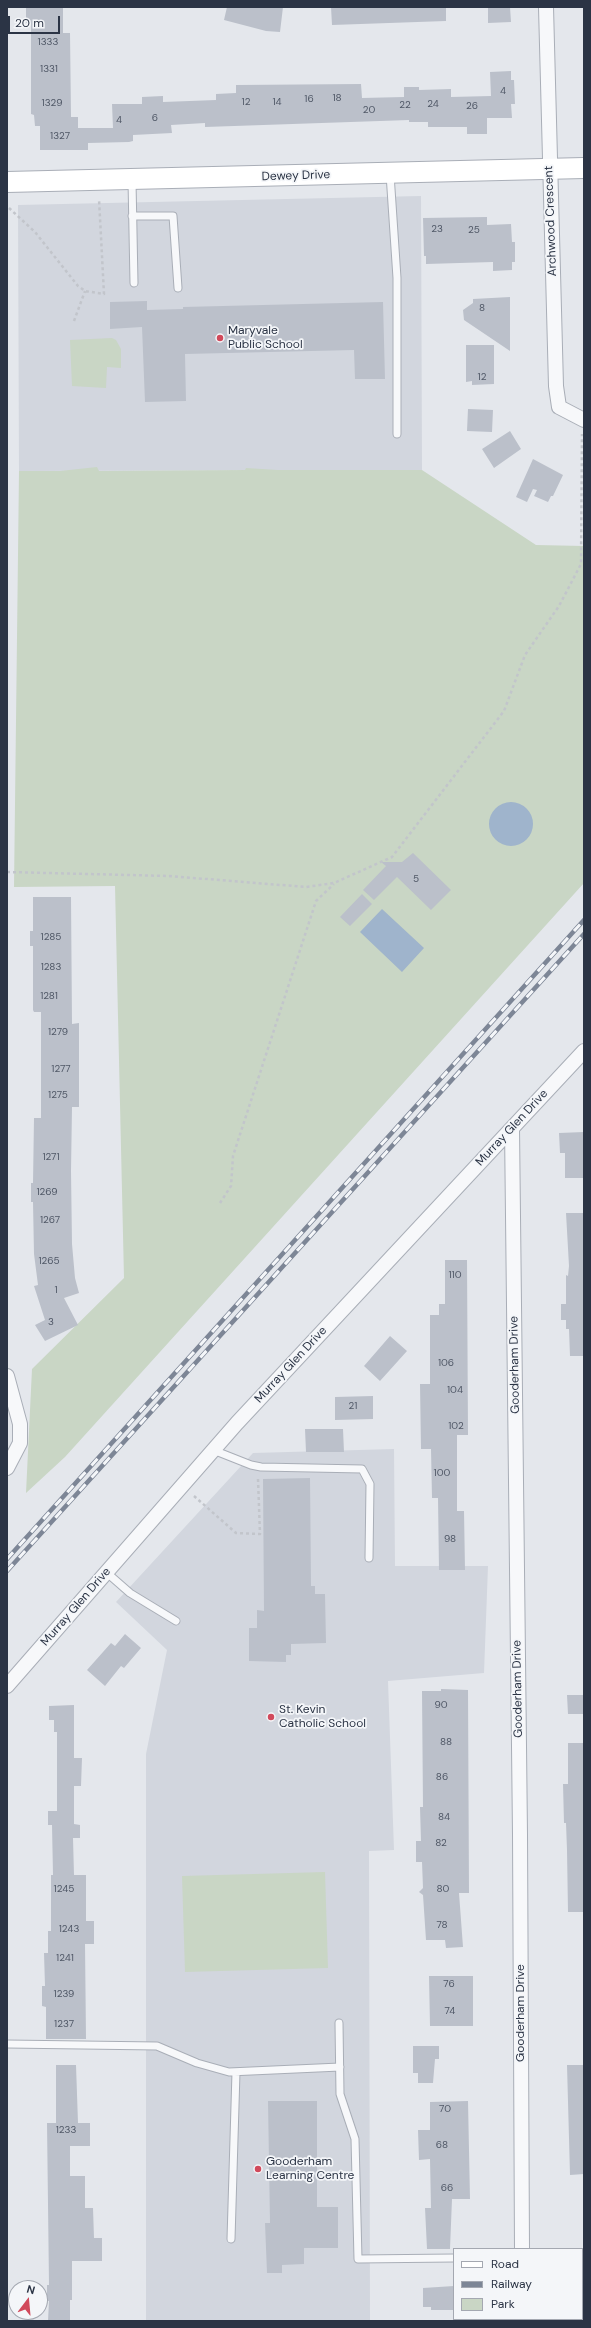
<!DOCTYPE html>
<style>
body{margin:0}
#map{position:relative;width:591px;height:2328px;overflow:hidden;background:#e4e7ec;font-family:"DM Sans",sans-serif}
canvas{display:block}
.frame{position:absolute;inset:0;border:8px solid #2b3445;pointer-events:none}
.legend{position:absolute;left:453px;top:2248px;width:130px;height:72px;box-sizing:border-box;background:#f4f6f9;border:1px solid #a4a8b1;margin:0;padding:5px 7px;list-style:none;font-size:12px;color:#2b3445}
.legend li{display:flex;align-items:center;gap:8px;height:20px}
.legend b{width:20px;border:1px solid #a4a8b1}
.north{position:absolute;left:8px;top:2280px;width:40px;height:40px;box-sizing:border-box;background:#f4f6f9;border:1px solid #a4a8b1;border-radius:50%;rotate:16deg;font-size:11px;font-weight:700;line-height:16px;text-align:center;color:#2b3445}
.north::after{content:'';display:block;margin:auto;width:14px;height:18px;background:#d1495b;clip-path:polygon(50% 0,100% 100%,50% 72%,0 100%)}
.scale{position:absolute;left:8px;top:16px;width:52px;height:18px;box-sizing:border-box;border:2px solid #2b3445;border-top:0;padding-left:5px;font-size:12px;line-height:14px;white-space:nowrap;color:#2b3445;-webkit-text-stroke:3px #f4f6f9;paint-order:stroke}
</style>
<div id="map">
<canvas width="591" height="2328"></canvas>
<div class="frame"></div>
<ul class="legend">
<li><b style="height:5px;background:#fff"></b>Road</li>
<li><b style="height:5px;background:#7d8696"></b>Railway</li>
<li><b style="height:11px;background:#c9d6c5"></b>Park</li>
</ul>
<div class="north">N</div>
<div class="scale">20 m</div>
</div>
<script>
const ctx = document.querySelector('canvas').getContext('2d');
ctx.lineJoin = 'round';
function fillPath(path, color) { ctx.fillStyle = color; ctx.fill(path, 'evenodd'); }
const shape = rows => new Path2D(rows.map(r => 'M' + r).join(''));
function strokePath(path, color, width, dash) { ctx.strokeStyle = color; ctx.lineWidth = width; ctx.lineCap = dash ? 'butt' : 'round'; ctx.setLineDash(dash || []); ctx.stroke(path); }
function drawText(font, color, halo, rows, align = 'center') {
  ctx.font = font + ' "DM Sans",sans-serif'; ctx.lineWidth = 3.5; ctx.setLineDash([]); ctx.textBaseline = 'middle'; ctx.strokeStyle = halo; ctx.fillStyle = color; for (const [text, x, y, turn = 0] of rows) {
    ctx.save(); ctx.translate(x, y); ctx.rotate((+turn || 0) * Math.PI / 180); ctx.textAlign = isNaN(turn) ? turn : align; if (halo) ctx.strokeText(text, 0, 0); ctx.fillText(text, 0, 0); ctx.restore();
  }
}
const built = shape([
 [421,196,422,470,19,471,18,205],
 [394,1449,395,1566,488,1566,484,1673,388,1681,394,1850,369,1851,370,2321,146,2321,146,1754,167,1650,116,1602,253,1453]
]);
const green = shape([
 [112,338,116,340,121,349,121,368,107,367,106,388,72,386,70,340],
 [97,467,99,471,245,470,246,468,278,470,422,470,536,545,584,546,584,883,65,1457,26,1493,32,1369,124,1278,115,886,14,887,19,471,60,471],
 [325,1872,328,1968,185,1972,182,1876]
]);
const water = shape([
 '489 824a22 22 0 1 1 44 0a22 22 0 1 1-44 0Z',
 [382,909,424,948,402,972,360,932]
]);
const building = shape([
 [26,7,63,7,63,33,70,33,71,117,78,117,78,128,113,128,112,104,142,104,142,97,163,96,163,102,216,100,216,94,236,93,236,85,361,84,362,98,404,97,404,87,419,87,419,90,451,89,451,97,491,96,490,72,511,71,511,80,514,80,515,104,511,104,512,118,487,118,487,134,467,134,467,127,428,127,428,122,409,122,409,120,205,127,205,123,171,125,172,133,133,135,133,141,129,142,88,143,88,150,40,150,40,126,35,126,34,115,31,114,31,23,26,23],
 [227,7,283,7,280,32,266,31,224,20],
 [331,7,446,7,446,21,332,25],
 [488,7,510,7,511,22,488,23],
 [487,217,487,225,511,224,512,242,515,242,515,262,512,262,512,270,493,271,493,262,426,264,426,256,424,256,423,218],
 [510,297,510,351,464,320,463,310,473,303,473,299],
 [147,301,147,310,183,309,183,307,383,302,385,379,355,379,354,350,185,354,186,401,145,402,142,327,110,329,110,302],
 [466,345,494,345,494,384,472,385,472,381,466,382],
 [468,409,493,410,492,432,467,431],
 [510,431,521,449,494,468,482,449],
 [533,459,563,475,553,496,551,496,548,502,534,496,537,490,533,489,527,502,516,497],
 [413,853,451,890,431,910,397,877,374,900,363,890,386,866,381,862,402,862],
 [362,894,372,904,350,926,340,917],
 [33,897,71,897,72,1024,79,1023,79,1107,72,1107,71,1171,72,1244,75,1278,79,1293,64,1298,78,1325,45,1341,35,1325,45,1320,34,1286,38,1285,34,1254,33,1202,31,1202,31,1183,33,1183,34,1118,41,1118,41,1012,34,1012,33,1010,33,946,30,946,30,931,33,931],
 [584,1132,584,1178,565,1178,565,1153,560,1153,559,1133],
 [566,1213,584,1213,584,1356,570,1356,569,1329,566,1329,566,1320,561,1320,561,1304,566,1304,566,1275,568,1276,569,1266],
 [445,1260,467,1260,468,1435,457,1435,457,1511,464,1511,465,1570,439,1570,438,1498,432,1498,431,1449,421,1449,420,1384,430,1384,430,1315,439,1315,439,1304,445,1304],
 [390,1336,407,1351,380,1381,364,1366],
 [373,1396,373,1419,335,1420,335,1397],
 [305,1429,343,1429,344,1452,306,1452],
 [310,1478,311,1586,315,1586,315,1594,325,1594,326,1643,291,1644,291,1655,286,1655,286,1662,249,1661,249,1628,257,1628,257,1610,264,1611,263,1479],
 [125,1634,141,1648,124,1668,121,1666,105,1686,87,1670,111,1643,115,1646],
 [441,1689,468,1690,469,1893,459,1893,463,1947,446,1948,445,1940,426,1940,423,1895,419,1892,423,1888,422,1862,416,1862,416,1841,421,1841,420,1807,423,1807,422,1691,441,1691],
 [567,1695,584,1695,584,1714,568,1714],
 [74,1705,74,1758,82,1758,81,1786,74,1786,74,1824,80,1825,80,1838,73,1838,74,1875,86,1875,86,1921,94,1921,94,1944,85,1944,86,2039,46,2039,46,2007,42,2006,42,1986,45,1986,44,1953,48,1953,48,1931,51,1931,51,1875,53,1875,52,1825,48,1825,48,1811,57,1811,57,1732,54,1732,54,1720,49,1720,49,1706],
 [568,1743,584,1743,584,1912,568,1912,567,1850,566,1823,564,1823,563,1784,568,1784],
 [429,1976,473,1976,473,2026,430,2026],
 [413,2046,439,2046,439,2059,435,2059,433,2083,418,2083,418,2073,413,2073],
 [56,2065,76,2065,78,2123,90,2123,90,2146,70,2146,70,2176,85,2176,85,2208,93,2208,94,2238,102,2238,102,2261,72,2261,72,2300,70,2300,70,2321,48,2321,49,2301,47,2301,47,2285,49,2285,47,2123,56,2123],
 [567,2065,584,2065,584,2174,570,2175],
 [268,2101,317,2101,317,2207,338,2207,338,2248,304,2248,304,2264,282,2265,282,2273,267,2273,265,2223,270,2223],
 [468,2101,470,2199,452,2199,450,2249,427,2249,425,2208,431,2208,430,2159,419,2160,418,2130,430,2130,430,2102],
 [454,2286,454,2310,431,2310,431,2307,423,2307,423,2288]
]);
const path = shape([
 [9,208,35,232,78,286,85,291,104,294,99,199],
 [74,321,85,291],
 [7,872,169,876,306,887,334,883,392,857,504,711,525,655,559,606,581,564,582,434],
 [220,1203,231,1186,233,1156,316,901,334,884],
 [194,1496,236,1533,260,1534,258,1479]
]);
const lane = shape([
 [390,174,397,278,397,434],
 [132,181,134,283],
 [132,216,173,216,178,288],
 [213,1450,251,1465,261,1467,362,1469,370,1484,369,1558],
 [106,1572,130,1593,176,1621],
 [339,2023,340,2094,355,2139,358,2259,454,2258],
 [7,2044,157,2046,197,2063,229,2072,340,2067],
 [231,2239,236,2072]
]);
const street = shape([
 [546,7,556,386,559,407,584,420],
 [512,1128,520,1834,522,2249],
 [7,1376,20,1424,20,1443,7,1468],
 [7,1686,237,1423,584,1051],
 [522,2319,523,2321]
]);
const secondary = shape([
 [7,182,584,168]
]);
const rail = shape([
 [7,1559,584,920],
 [7,1571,584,934]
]);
const markers = [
 [220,338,4,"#d1495b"],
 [271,1717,4,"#d1495b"],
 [258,2169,4,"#d1495b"]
];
const numberNames = [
 ["1333",48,42],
 ["1331",49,69],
 ["4",503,91],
 ["18",337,98],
 ["16",309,99],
 ["12",246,102],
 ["14",277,102],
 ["1329",52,103],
 ["24",433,104],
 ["22",405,105],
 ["26",472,106],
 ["20",369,110],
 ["6",155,118],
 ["4",119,120],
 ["1327",60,136],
 ["23",437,229],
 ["25",474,230],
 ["8",482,308],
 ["12",482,377],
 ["5",416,879],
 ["1285",51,937],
 ["1283",51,967],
 ["1281",49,996],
 ["1279",58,1032],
 ["1277",61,1069],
 ["1275",58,1095],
 ["1271",51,1157],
 ["1269",47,1192],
 ["1267",50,1220],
 ["1265",49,1261],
 ["110",455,1275],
 ["1",56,1290],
 ["3",51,1322],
 ["106",446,1363],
 ["104",455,1390],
 ["21",353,1406],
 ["102",456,1426],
 ["100",442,1473],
 ["98",450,1539],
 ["90",441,1705],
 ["88",446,1742],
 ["86",442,1777],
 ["84",444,1817],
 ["82",441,1843],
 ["1245",64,1889],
 ["80",443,1889],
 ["78",442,1925],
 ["1243",69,1929],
 ["1241",65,1958],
 ["76",449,1984],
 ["1239",64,1994],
 ["74",450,2011],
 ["1237",64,2024],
 ["70",445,2109],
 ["1233",66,2130],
 ["68",442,2145],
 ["66",447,2188]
];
const streetNames = [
 ["Dewey Drive",296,176,-2],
 ["Archwood Crescent",551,221,-92],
 ["Murray Glen Drive",512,1128,-47],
 ["Murray Glen Drive",291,1365,-47],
 ["Gooderham Drive",515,1365,-91],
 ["Murray Glen Drive",76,1607,-49],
 ["Gooderham Drive",518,1689,-91],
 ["Gooderham Drive",521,2013,-90]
];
const poiNames = [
 ["Maryvale",228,331],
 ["Public School",228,345],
 ["St. Kevin",279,1710],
 ["Catholic School",279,1724],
 ["Gooderham",266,2162],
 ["Learning Centre",266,2176]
];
fillPath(built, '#d2d6de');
fillPath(green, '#c9d6c5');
fillPath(water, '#9fb4cc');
fillPath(building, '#bbc0ca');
strokePath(lane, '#a9aeb7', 9);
strokePath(street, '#a9aeb7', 16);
strokePath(secondary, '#a9aeb7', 22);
strokePath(path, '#c2c5cb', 2.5, [3, 3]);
strokePath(lane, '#f7f8fa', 7);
strokePath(street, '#f7f8fa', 14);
strokePath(secondary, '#fff', 20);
strokePath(rail, '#7d8696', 4.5);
strokePath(rail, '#f4f6f9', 3, [9]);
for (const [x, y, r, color] of markers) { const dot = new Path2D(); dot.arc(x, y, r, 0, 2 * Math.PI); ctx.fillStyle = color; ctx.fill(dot); strokePath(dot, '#f4f6f9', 1.5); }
drawText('10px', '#4f5766', null, numberNames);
drawText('12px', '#2b3445', '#f4f6f9', streetNames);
drawText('12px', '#2b3445', '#f4f6f9', poiNames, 'left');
</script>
